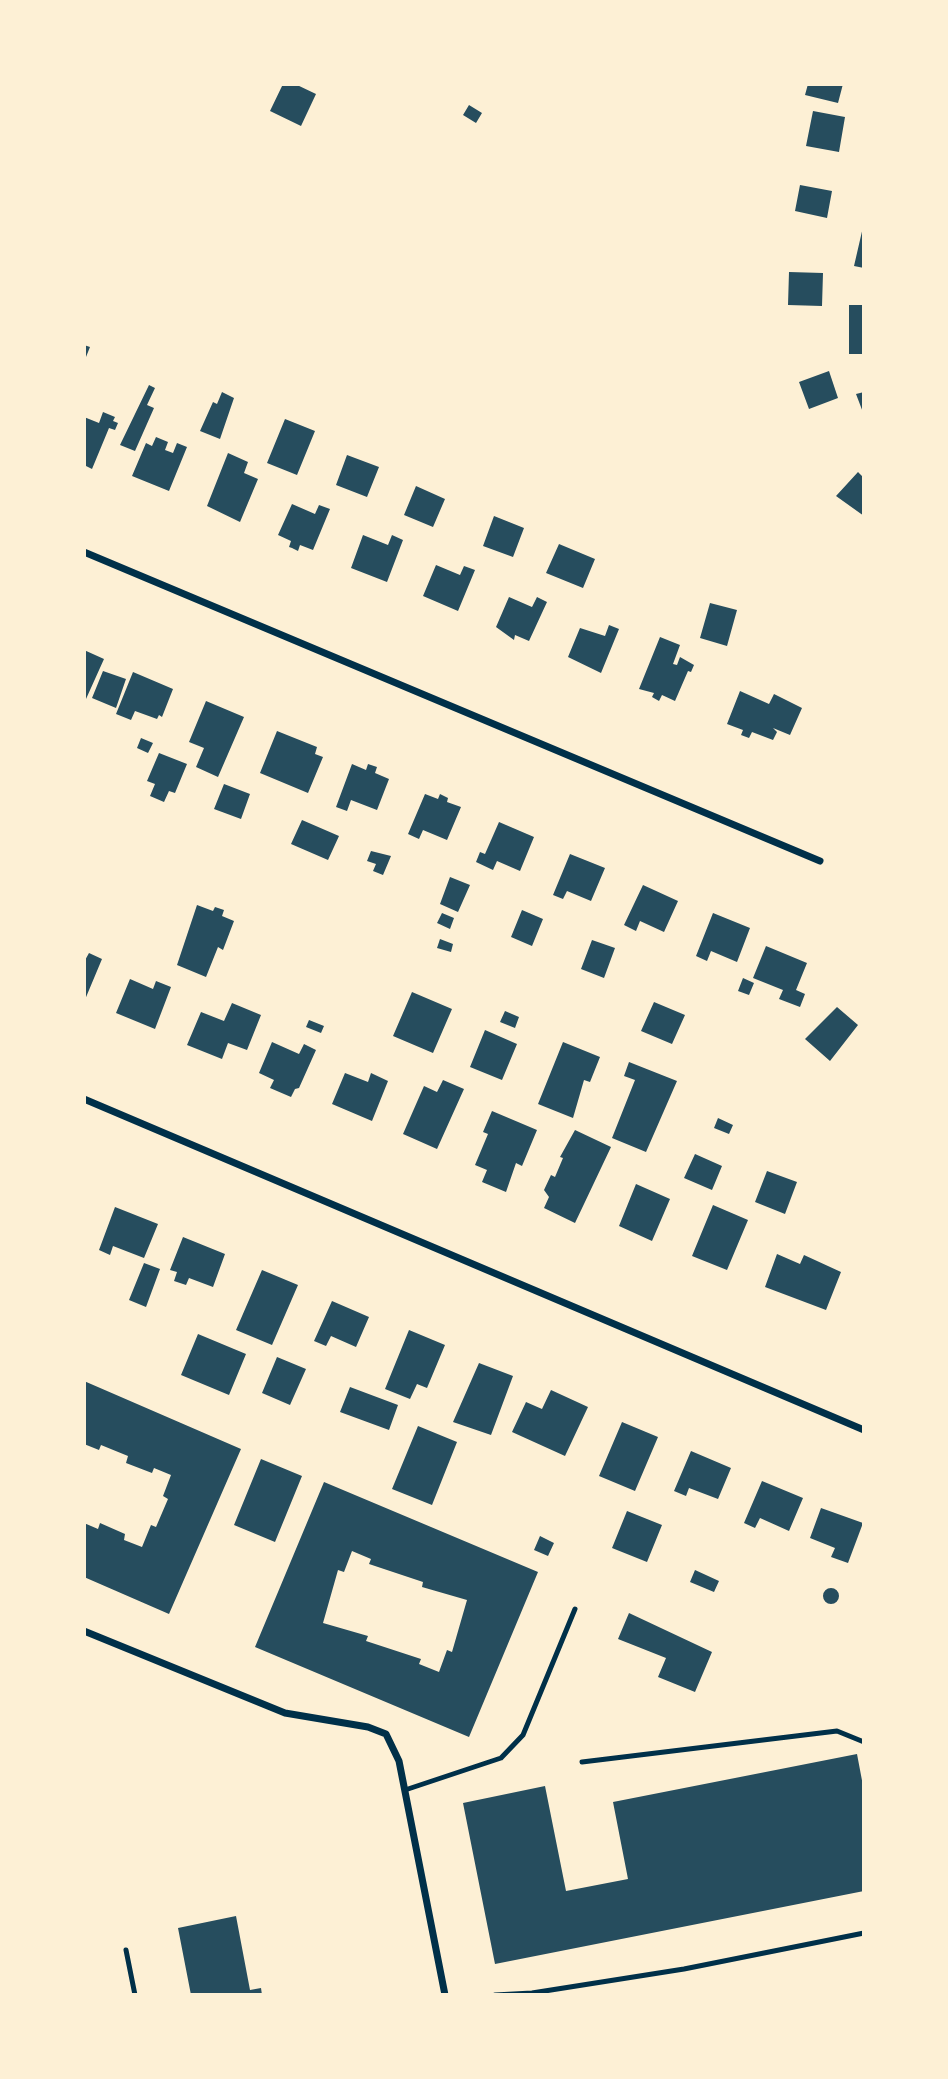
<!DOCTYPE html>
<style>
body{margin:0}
#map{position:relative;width:948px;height:2079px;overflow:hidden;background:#fdf0d5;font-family:"Playfair Display",serif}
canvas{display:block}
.frame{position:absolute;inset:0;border:86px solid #fdf0d5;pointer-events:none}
</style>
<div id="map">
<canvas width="948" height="2079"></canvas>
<div class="frame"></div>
</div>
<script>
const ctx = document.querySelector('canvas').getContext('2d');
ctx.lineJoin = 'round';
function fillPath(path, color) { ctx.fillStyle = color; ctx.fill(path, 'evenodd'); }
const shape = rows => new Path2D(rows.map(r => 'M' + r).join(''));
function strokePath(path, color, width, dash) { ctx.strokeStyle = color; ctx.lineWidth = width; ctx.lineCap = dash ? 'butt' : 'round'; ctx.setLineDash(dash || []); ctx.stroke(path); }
const building = shape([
 [283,84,295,84,316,94,301,126,270,111],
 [808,84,843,84,838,103,805,95],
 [469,105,482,113,476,123,463,115],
 [813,111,845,117,839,152,806,146],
 [800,185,832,191,827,218,795,211],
 [863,227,864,227,864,268,854,266],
 [789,272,823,273,822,306,788,305],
 [849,305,864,305,864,354,849,354],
 [84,345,90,347,84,362],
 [829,371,838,398,809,409,799,382],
 [149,385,155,388,147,405,154,408,135,451,120,445],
 [222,392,234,398,220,439,200,431,213,402,217,404],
 [864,392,864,415,856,394],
 [103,412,115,417,113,421,118,423,115,430,109,428,92,469,84,465,84,417,99,423],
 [285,419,315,431,297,475,267,463],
 [156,437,168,442,165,450,173,453,177,443,187,447,169,491,132,476,146,443,152,446],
 [228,453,248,462,244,473,258,479,240,522,207,506],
 [347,455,379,467,367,497,336,485],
 [858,472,864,478,864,516,836,496],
 [416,486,445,499,433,527,404,515],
 [292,504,315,514,319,505,330,509,313,550,300,545,298,551,292,548,289,547,291,541,278,535],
 [494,516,524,528,513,557,483,546],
 [363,535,388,545,392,535,403,540,387,582,351,568],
 [559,544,595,559,583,588,546,573],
 [436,565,460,575,464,566,475,570,458,611,423,596],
 [509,597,532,607,537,597,547,602,529,641,515,635,514,640,496,627],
 [710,603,737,610,727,646,700,638],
 [609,625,619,629,601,673,568,657,580,628,605,636],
 [660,637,680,645,673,664,677,665,680,657,694,665,691,672,688,671,675,701,662,695,659,701,652,697,654,693,639,689],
 [84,650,104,659,86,699,84,698],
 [103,671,126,679,116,708,92,698],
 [133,672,173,689,162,717,159,715,157,719,135,711,131,720,116,714],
 [740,691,769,704,774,694,802,708,790,735,773,728,777,732,773,740,752,732,749,738,741,735,743,730,727,724],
 [206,701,244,717,218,777,196,767,204,748,189,742],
 [277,731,317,747,315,754,323,757,308,793,260,773],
 [141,738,153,743,148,753,137,748],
 [159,753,187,764,175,793,169,791,164,802,150,796,155,784,147,781],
 [352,764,366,770,368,764,377,767,375,773,389,779,377,810,351,800,347,811,336,807],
 [224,784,250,794,241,819,214,809],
 [425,794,438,799,440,794,448,798,447,802,461,807,447,840,423,830,419,839,408,834],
 [302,820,339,836,328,860,291,844],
 [499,822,534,837,520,871,497,861,493,870,476,862,480,852,485,854],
 [371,851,391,856,383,875,373,871,376,864,367,861],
 [570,854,605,868,591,901,567,891,563,899,553,895],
 [450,877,470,885,458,912,440,904],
 [643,885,678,901,664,932,640,921,636,931,624,925],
 [197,905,213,911,215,907,224,910,222,916,234,921,223,950,218,947,206,977,177,965],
 [522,910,543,919,532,946,511,937],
 [442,913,454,918,450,929,437,923],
 [713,913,750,928,737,962,711,951,707,961,696,956],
 [440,939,453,944,451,952,437,948],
 [592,940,615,948,604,978,581,969],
 [766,946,807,963,796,990,805,994,800,1007,779,999,783,990,753,978],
 [89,953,102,959,84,1002,84,962],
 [743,978,754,983,749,995,738,991],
 [130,979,153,989,156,981,171,987,155,1029,116,1013],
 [412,992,452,1009,433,1053,393,1036],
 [654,1002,685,1015,672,1044,641,1031],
 [232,1003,261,1015,247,1050,228,1043,222,1059,187,1045,201,1012,224,1021],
 [837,1007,858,1025,830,1061,805,1039],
 [505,1011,519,1017,515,1028,500,1022],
 [309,1020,324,1026,321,1033,306,1027],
 [485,1030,517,1044,502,1080,470,1067],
 [272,1042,299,1054,304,1044,316,1050,299,1088,295,1089,291,1097,270,1088,274,1080,259,1073],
 [563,1042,600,1057,590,1082,584,1080,573,1118,538,1104],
 [629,1062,677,1081,646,1152,612,1138,635,1080,624,1076],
 [345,1073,368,1082,371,1073,388,1081,372,1121,332,1104],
 [443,1080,464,1089,437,1149,403,1134,424,1086,437,1092],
 [492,1111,537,1130,522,1166,516,1163,506,1192,482,1182,487,1170,475,1165,488,1134,483,1132],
 [718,1118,733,1125,729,1134,714,1128],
 [575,1130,611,1147,575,1223,544,1208,549,1197,544,1190,551,1175,555,1177,563,1158,560,1157],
 [695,1154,722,1166,712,1190,684,1178],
 [767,1171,797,1182,785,1214,755,1202],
 [636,1184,670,1199,652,1241,619,1226],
 [713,1205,748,1220,727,1270,692,1256],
 [115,1207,158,1224,144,1258,113,1246,110,1255,99,1250],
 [183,1237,225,1254,213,1287,189,1278,186,1285,174,1281,177,1272,170,1270],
 [777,1254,800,1264,804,1255,841,1272,826,1310,765,1287],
 [144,1263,160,1269,146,1307,129,1300],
 [262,1270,298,1285,272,1345,236,1330],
 [332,1301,369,1317,356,1347,331,1336,326,1346,314,1341],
 [409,1330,445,1345,427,1388,417,1384,410,1399,385,1389],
 [198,1334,246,1354,229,1395,181,1375],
 [277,1357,306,1369,290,1405,262,1393],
 [479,1363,513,1376,491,1435,453,1422],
 [84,1381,241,1449,169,1614,84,1577,84,1523,98,1529,100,1523,125,1534,124,1540,142,1547,151,1525,156,1527,168,1499,163,1496,171,1475,154,1468,152,1473,126,1463,128,1456,101,1445,99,1450,84,1444],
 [350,1387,398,1405,389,1430,340,1412],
 [551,1390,588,1407,565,1456,512,1432,526,1402,542,1409],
 [622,1422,658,1437,635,1491,599,1476],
 [418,1426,457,1442,432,1505,392,1489],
 [691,1451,731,1468,718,1499,689,1488,686,1496,674,1491],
 [261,1459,302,1476,275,1542,234,1525],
 [762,1481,803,1498,789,1531,760,1518,755,1528,744,1523],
 [324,1482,538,1572,469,1737,255,1647],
 [352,1551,371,1559,369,1564,423,1582,422,1587,467,1600,452,1652,447,1650,439,1672,419,1664,421,1659,366,1641,368,1636,323,1623,338,1570,344,1572],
 [821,1508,863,1523,848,1563,831,1557,835,1548,810,1538],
 [627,1511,662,1525,647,1562,612,1548],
 [540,1536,554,1543,548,1556,534,1550],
 [695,1570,719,1581,714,1592,690,1582],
 '823 1596a8 8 0 1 1 16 0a8 8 0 1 1-16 0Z',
 [629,1613,712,1652,695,1692,658,1677,666,1658,618,1639],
 [857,1754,864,1791,864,1891,495,1964,463,1803,545,1786,566,1891,628,1879,613,1802],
 [236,1916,250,1990,261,1988,262,1995,191,1995,178,1928]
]);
const service = shape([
 [582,1762,837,1731,864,1742],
 [405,1790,501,1758,523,1735,575,1609],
 [126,1950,135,1995],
 [495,1995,532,1993,684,1969,864,1933]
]);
const minor = shape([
 [84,552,820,861],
 [84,1099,864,1430],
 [84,1631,285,1713,368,1727,386,1734,399,1761,445,1995]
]);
fillPath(building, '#264d5e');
strokePath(service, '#003049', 5);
strokePath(minor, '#003049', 7);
</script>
